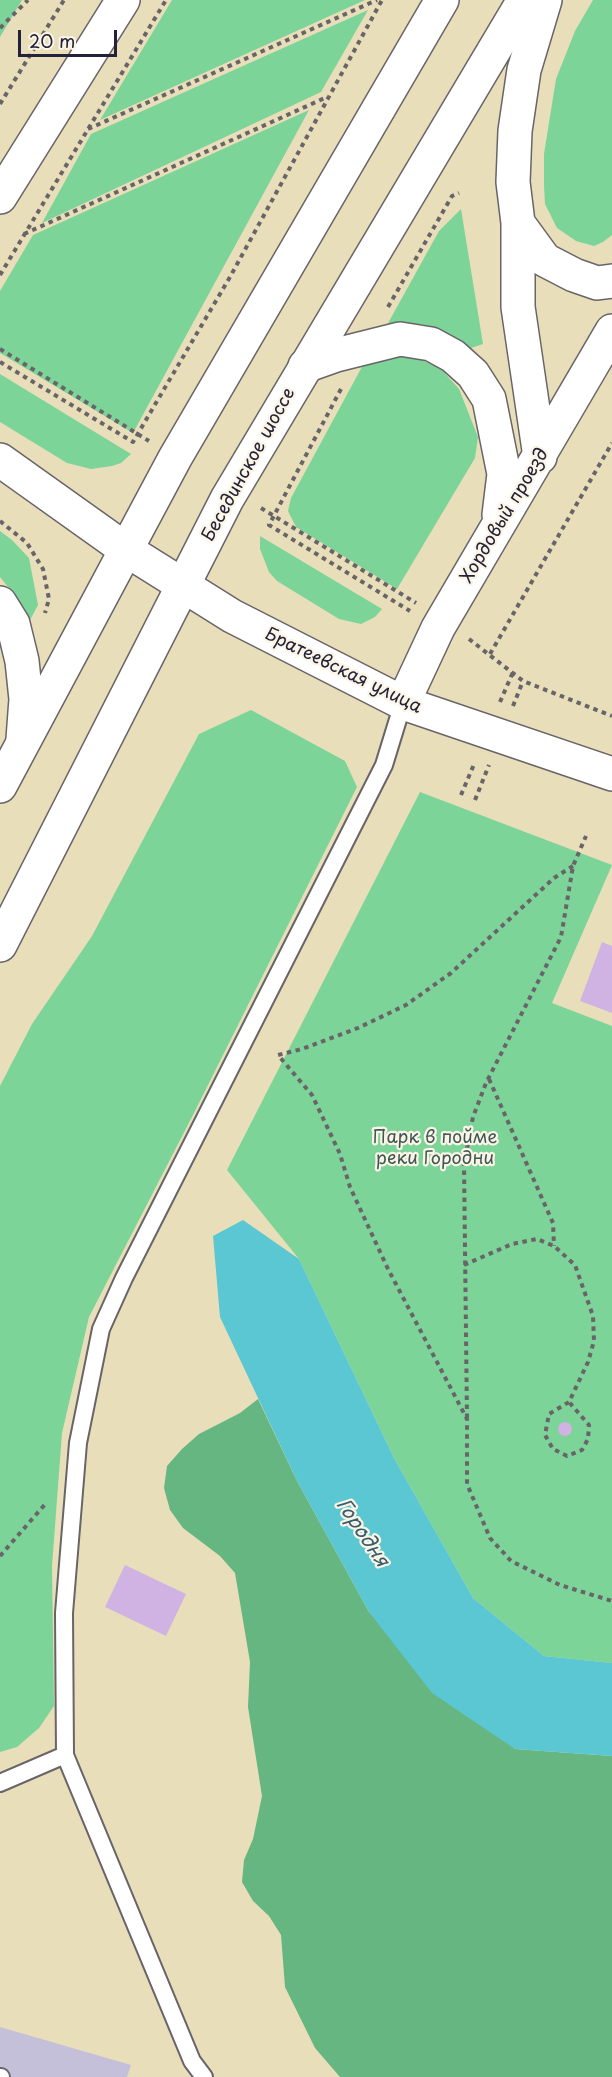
<!DOCTYPE html>
<meta charset="utf-8">
<style>
body{margin:0}
#map{position:relative;width:612px;height:2077px;overflow:hidden;background:#e9deba;font-family:"Playpen Sans",sans-serif}
canvas{display:block}
.scale{position:absolute;left:18px;top:30px;width:99px;height:27px;box-sizing:border-box;border:3px solid #22223b;border-top:0;padding-left:8px;font-size:18px;line-height:21px;white-space:nowrap;color:#22223b;-webkit-text-stroke:4px #fcf5e5;paint-order:stroke}
</style>
<div id="map">
<canvas width="612" height="2077"></canvas>
<div class="scale">20 m</div>
</div>
<script>
const ctx = document.querySelector('canvas').getContext('2d');
ctx.lineJoin = 'round';
function fillPath(path, color) { ctx.fillStyle = color; ctx.fill(path, 'evenodd'); }
const shape = rows => new Path2D(rows.map(r => 'M' + r).join(''));
function strokePath(path, color, width, dash) { ctx.strokeStyle = color; ctx.lineWidth = width; ctx.lineCap = dash ? 'butt' : 'round'; ctx.setLineDash(dash || []); ctx.stroke(path); }
function drawText(font, color, halo, rows, align = 'center') {
  ctx.font = font + ' "Playpen Sans",sans-serif'; ctx.lineWidth = 4.5; ctx.setLineDash([]); ctx.textBaseline = 'middle'; ctx.strokeStyle = halo; ctx.fillStyle = color; for (const [text, x, y, turn = 0] of rows) {
    ctx.save(); ctx.translate(x, y); ctx.rotate((+turn || 0) * Math.PI / 180); ctx.textAlign = isNaN(turn) ? turn : align; if (halo) ctx.strokeText(text, 0, 0); ctx.fillText(text, 0, 0); ctx.restore();
  }
}
const industrial = shape([
 [0,2027,131,2065,127,2077,0,2077]
]);
const green = shape([
 [0,0,22,0,0,37],
 [172,0,365,0,100,120],
 [593,0,612,0,612,235,603,242,594,246,576,241,557,228,545,204,544,185,544,154,556,79,575,31],
 [368,10,321,92,42,223,91,134],
 [309,110,133,433,0,353,0,291,33,235],
 [461,209,483,344,471,348,437,328,421,324,387,325,439,231],
 [389,356,416,357,441,369,459,389,478,437,475,458,397,589,296,527,288,511,291,498,364,363],
 [0,374,131,454,121,463,112,466,91,469,67,463,0,422],
 [0,531,12,540,29,558,38,605,29,622,13,593,0,577],
 [260,536,382,609,375,617,361,624,339,619,277,581,269,572,260,549],
 [251,710,345,761,357,787,194,1113,89,1317,62,1433,52,1566,54,1706,39,1728,17,1747,0,1752,0,1086,32,1024,92,936,199,734],
 [420,792,612,865,552,1003,612,1026,612,1663,544,1656,473,1598,394,1458,299,1259,227,1170]
]);
const forest = shape([
 [258,1399,297,1481,369,1612,515,1749,612,1756,612,2077,340,2077,315,2048,285,1987,281,1935,269,1916,253,1901,242,1882,244,1860,253,1839,262,1796,248,1707,250,1662,235,1573,220,1556,183,1528,170,1510,164,1488,167,1466,182,1449,199,1434,240,1413]
]);
const water = shape([
 [243,1220,299,1259,394,1458,473,1598,544,1656,612,1663,612,1756,515,1749,432,1693,369,1612,297,1481,220,1317,213,1236]
]);
const building = shape([
 [602,942,612,946,612,1013,580,1001],
 '558 1429a7 7 0 1 1 14 0a7 7 0 1 1-14 0Z',
 [125,1565,186,1594,166,1636,105,1607]
]);
const path = shape([
 [0,28,28,0],
 [0,104,64,0],
 [88,129,377,0],
 [24,234,327,97],
 [0,275,166,0],
 [388,307,452,196,459,193],
 [0,349,149,441],
 [0,362,133,442,230,277,382,0],
 [341,389,269,525,410,611],
 [261,508,416,603],
 [0,521,27,543,43,569,49,599,45,613],
 [469,639,523,681,612,716],
 [490,654,612,443],
 [500,702,513,672],
 [513,706,523,681],
 [461,795,475,762],
 [475,800,489,765],
 [573,866,554,878,451,973,406,1005,358,1028,302,1049,278,1055,312,1095,340,1154,350,1187,388,1269,467,1419,467,1484,490,1538,511,1561,560,1585,612,1601],
 [489,1079,553,1223,554,1246],
 [464,1265,512,1244,537,1239,554,1246,575,1265,593,1316,594,1341,588,1362,569,1402,549,1414,545,1435,553,1449,567,1456,582,1450,588,1439,589,1425,569,1402],
 [467,1418,464,1164,473,1117,486,1083,561,937,573,866,586,836],
 [0,1556,47,1502]
]);
const lane = shape([
 [0,1783,65,1755],
 [0,2077,1,2077],
 [204,2077,192,2061,65,1755,64,1613,78,1443,101,1329,124,1278,384,765,403,703]
]);
const secondary = shape([
 [0,197,123,0],
 [518,223,545,260,574,275,597,283,612,281],
 [305,366,336,355,400,339,431,344,453,356,473,374,489,399,504,474,499,515],
 [540,457,518,307,518,223,513,182,515,131,524,70,545,0],
 [0,460,125,549,232,616,403,703,612,774],
 [0,603,13,624,22,661,26,699,23,739],
 [403,703,438,628,612,331]
]);
const primary = shape([
 [0,786,175,458,442,0],
 [0,945,227,499,524,0]
]);
const streetNames = [
 ["Бесединское шоссе",249,465,-61],
 ["Хордовый проезд",505,516,-59],
 ["Братеевская улица",343,671,26]
];
const parkNames = [
 ["Парк в пойме",435,1138],
 ["реки Городни",435,1159]
];
const waterNames = [
 ["Городня",362,1533,56]
];
fillPath(industrial, '#c5c0da');
fillPath(green, '#7cd499');
fillPath(forest, '#65b681');
fillPath(water, '#5bc7d2');
fillPath(building, '#d0b2e3');
strokePath(lane, '#686467', 20);
strokePath(secondary, '#686467', 36);
strokePath(primary, '#686467', 36);
strokePath(path, '#686467', 4, [4.5, 4.5]);
strokePath(lane, '#fff', 16);
strokePath(secondary, '#fff', 33);
strokePath(primary, '#fff', 33);
drawText('18px', '#22223b', '#fcf5e5', streetNames);
drawText('18px', '#3d5757', '#fcf5e5', parkNames);
drawText('italic 20px', '#365c70', '#fcf5e5', waterNames);
</script>
